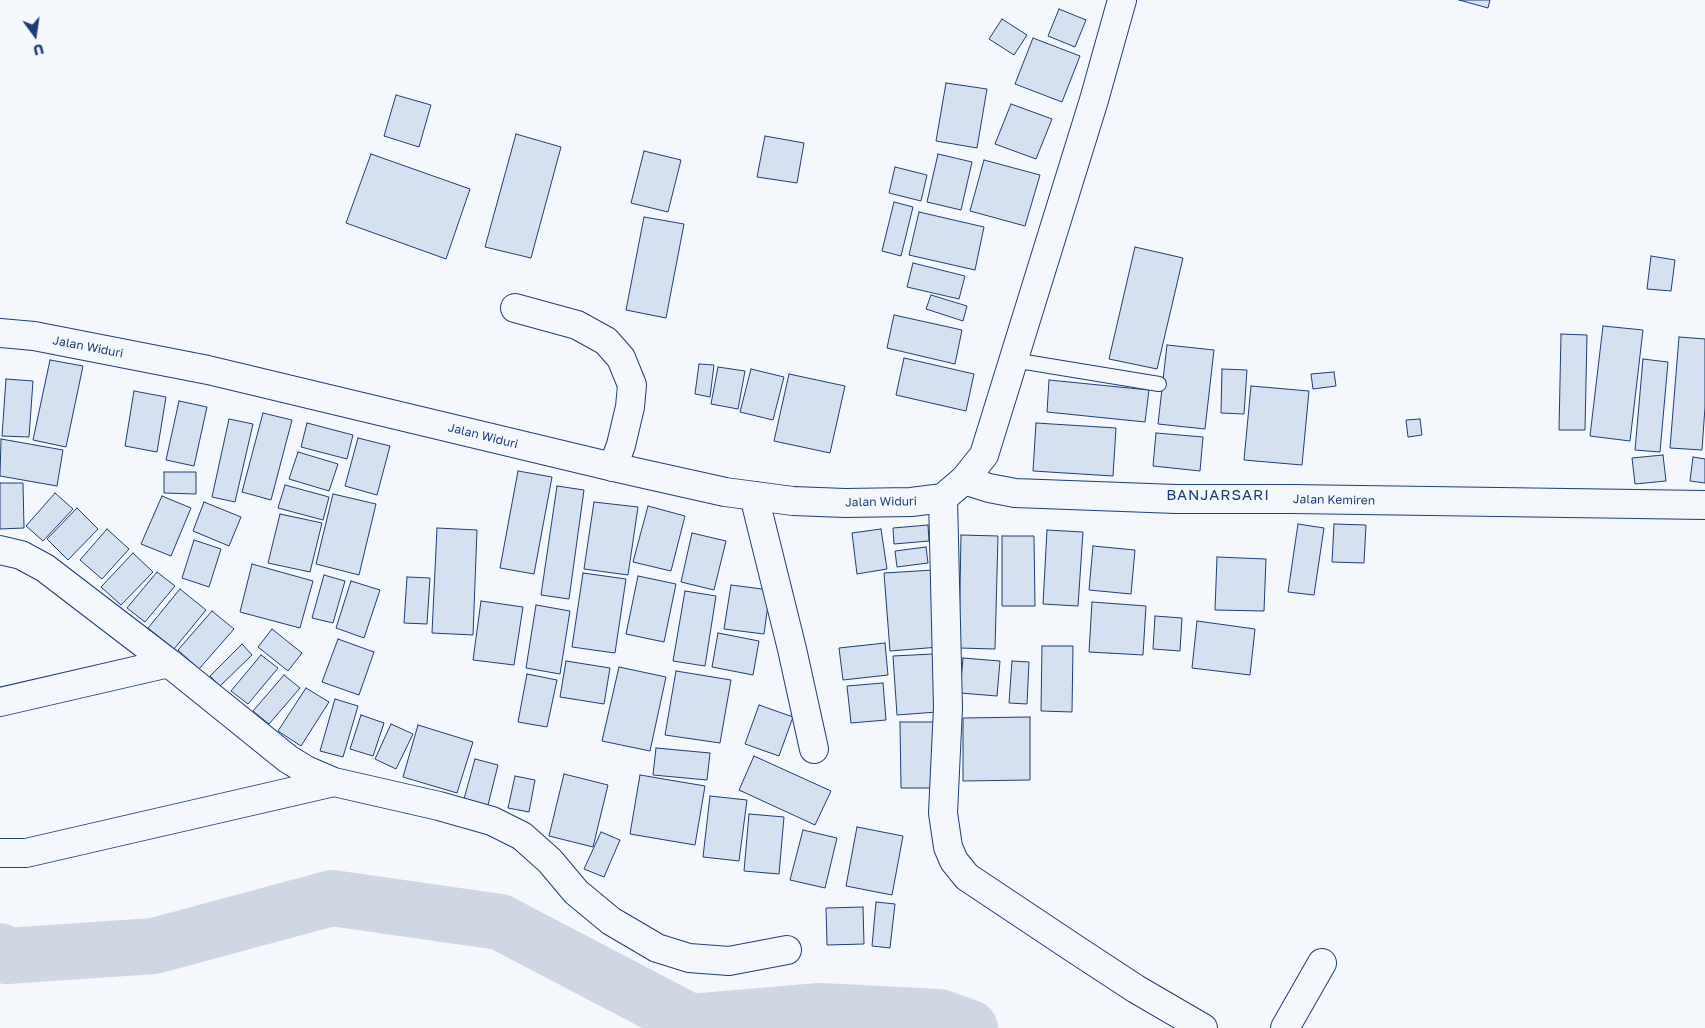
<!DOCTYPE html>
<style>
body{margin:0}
#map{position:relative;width:1705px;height:1028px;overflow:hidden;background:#f4f7fb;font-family:"Golos Text",sans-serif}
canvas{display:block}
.north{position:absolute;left:10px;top:10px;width:50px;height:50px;-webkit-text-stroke:4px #f4f7fb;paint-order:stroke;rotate:166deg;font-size:14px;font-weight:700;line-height:20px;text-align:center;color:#1d3f73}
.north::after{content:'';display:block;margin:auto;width:18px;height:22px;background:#1d3f73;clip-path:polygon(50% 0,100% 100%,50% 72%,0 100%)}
</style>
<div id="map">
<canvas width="1705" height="1028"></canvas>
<div class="north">U</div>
</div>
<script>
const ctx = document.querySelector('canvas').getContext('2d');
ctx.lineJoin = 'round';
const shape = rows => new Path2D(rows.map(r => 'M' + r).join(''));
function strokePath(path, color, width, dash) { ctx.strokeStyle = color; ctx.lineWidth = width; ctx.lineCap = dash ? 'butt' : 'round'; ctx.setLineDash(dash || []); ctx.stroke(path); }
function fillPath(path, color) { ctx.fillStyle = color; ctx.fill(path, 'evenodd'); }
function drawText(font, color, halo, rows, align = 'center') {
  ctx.font = font + ' "Golos Text",sans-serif'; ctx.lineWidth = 4; ctx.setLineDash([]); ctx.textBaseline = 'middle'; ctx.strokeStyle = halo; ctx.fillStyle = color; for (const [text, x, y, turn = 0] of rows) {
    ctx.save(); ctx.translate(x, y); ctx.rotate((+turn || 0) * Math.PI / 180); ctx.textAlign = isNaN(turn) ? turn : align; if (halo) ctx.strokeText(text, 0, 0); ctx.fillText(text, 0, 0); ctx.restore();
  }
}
const river = shape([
 [0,951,7,956,154,946,332,898,500,922,691,1022,820,1011,939,1017,970,1028]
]);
const building = shape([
 [1459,0,1490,0,1488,8,1459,0],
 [1059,9,1086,20,1075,47,1048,36,1059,9],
 [1002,19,1027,35,1014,55,989,39,1002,19],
 [1033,38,1080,56,1062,102,1015,84,1033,38],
 [946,83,987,89,977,148,936,141,946,83],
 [396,95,431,105,419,147,384,136,396,95],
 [1011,104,1052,119,1036,159,995,144,1011,104],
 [516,134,561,147,531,258,485,247,516,134],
 [765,136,804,143,797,183,757,177,765,136],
 [644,151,681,160,668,212,631,203,644,151],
 [371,154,470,189,446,259,346,223,371,154],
 [938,154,972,162,961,210,927,202,938,154],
 [984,160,1040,175,1025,226,970,211,984,160],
 [895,167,927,175,921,201,889,193,895,167],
 [894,202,913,207,901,256,882,251,894,202],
 [919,212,984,227,975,270,909,255,919,212],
 [644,217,684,224,666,318,626,310,644,217],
 [1135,247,1183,258,1157,369,1109,359,1135,247],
 [1651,256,1675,260,1671,291,1647,289,1651,256],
 [913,263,965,276,959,299,907,287,913,263],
 [931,295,967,306,963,321,926,309,931,295],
 [894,315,962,330,955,364,887,348,894,315],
 [1603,326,1643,330,1630,441,1590,436,1603,326],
 [1561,334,1587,335,1585,430,1559,430,1561,334],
 [1679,337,1705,339,1705,407,1702,450,1670,448,1679,337],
 [1167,345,1214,350,1205,429,1158,424,1167,345],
 [904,358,974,374,966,411,896,395,904,358],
 [1643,359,1668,362,1660,452,1635,450,1643,359],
 [50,360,83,366,66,447,33,440,50,360],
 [699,364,714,365,710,397,695,394,699,364],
 [718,367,745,371,738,409,711,404,718,367],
 [751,369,784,377,773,420,740,412,751,369],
 [1222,369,1247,370,1244,414,1221,413,1222,369],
 [1334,372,1336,386,1313,389,1311,374,1334,372],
 [789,374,845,386,830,453,774,441,789,374],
 [6,379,33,381,29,437,2,436,6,379],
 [1049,380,1149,390,1145,422,1047,412,1049,380],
 [1251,386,1309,391,1302,465,1244,460,1251,386],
 [134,391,166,397,157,452,125,446,134,391],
 [179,401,207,407,194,466,166,460,179,401],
 [263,413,292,420,271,500,242,492,263,413],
 [229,419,253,424,235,502,212,497,229,419],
 [1420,419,1422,435,1408,437,1406,420,1420,419],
 [307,423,353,435,347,459,301,447,307,423],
 [1036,423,1116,428,1113,476,1033,471,1036,423],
 [1156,433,1203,437,1200,471,1153,466,1156,433],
 [358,438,390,446,377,495,345,486,358,438],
 [1,439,63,450,57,486,0,476,1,439],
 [298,452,338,464,329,491,289,479,298,452],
 [1663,455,1666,481,1635,484,1632,458,1663,455],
 [1693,457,1705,459,1705,483,1690,481,1693,457],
 [518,471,552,477,534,574,500,568,518,471],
 [164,472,196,472,196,494,164,493,164,472],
 [0,483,23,483,24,528,0,529,0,483],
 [285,485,329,497,323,520,278,508,285,485],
 [557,486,584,490,569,599,541,595,557,486],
 [55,493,73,509,43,541,26,526,55,493],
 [333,494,376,504,359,575,316,564,333,494],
 [162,496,191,508,171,556,141,544,162,496],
 [204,502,241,517,229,546,193,531,204,502],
 [594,502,638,507,628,575,584,569,594,502],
 [648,506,685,516,671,571,633,562,648,506],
 [77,508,98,529,68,560,47,539,77,508],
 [280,514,322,523,310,572,268,563,280,514],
 [1298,524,1324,528,1314,595,1288,592,1298,524],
 [1334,524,1366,525,1364,563,1332,562,1334,524],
 [928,525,929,541,894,544,893,528,928,525],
 [437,528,477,530,473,635,432,633,437,528],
 [107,529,129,549,102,579,80,560,107,529],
 [881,529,887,569,857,574,852,533,881,529],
 [1047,530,1083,532,1078,606,1043,604,1047,530],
 [692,533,726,541,714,590,681,582,692,533],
 [961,535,998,536,995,649,959,648,961,535],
 [1002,536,1034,536,1035,606,1002,606,1002,536],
 [194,540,221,549,209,587,182,578,194,540],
 [1093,546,1135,550,1131,594,1089,590,1093,546],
 [926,547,928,563,897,567,895,551,926,547],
 [133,553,153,572,121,605,101,587,133,553],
 [1217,557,1266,559,1264,611,1215,610,1217,557],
 [252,564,313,581,300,628,240,612,252,564],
 [934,570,939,647,890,651,884,573,934,570],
 [157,572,175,586,145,622,127,608,157,572],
 [583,573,626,579,615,653,572,647,583,573],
 [324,575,345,581,333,623,312,618,324,575],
 [638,576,676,584,664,642,626,634,638,576],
 [407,577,430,578,427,624,404,623,407,577],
 [351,581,380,590,364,638,336,628,351,581],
 [731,585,770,590,764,634,724,629,731,585],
 [180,589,206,610,174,649,148,628,180,589],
 [685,591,716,596,705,666,673,661,685,591],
 [481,601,523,607,514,665,473,660,481,601],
 [1092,602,1146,606,1143,655,1089,652,1092,602],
 [536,605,570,611,560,674,526,668,536,605],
 [212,611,234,629,199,669,178,650,212,611],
 [1155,616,1182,618,1180,651,1153,649,1155,616],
 [1197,621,1255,629,1250,675,1192,668,1197,621],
 [272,629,302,653,288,671,258,647,272,629],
 [718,633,759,641,753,675,712,667,718,633],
 [338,639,374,652,359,695,322,682,338,639],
 [885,643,888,675,843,680,839,648,885,643],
 [242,644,252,655,220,686,210,676,242,644],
 [1042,646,1073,646,1072,712,1041,711,1042,646],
 [933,654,937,712,897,715,893,656,933,654],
 [261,655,278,668,248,704,231,691,261,655],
 [963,658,1000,661,997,696,960,693,963,658],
 [566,661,610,668,604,704,560,697,566,661],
 [1012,661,1029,662,1027,704,1009,703,1012,661],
 [619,667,666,677,650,751,602,741,619,667],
 [676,671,731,680,720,743,665,735,676,671],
 [527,674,557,680,547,727,518,722,527,674],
 [284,675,300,688,269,724,253,711,284,675],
 [883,683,886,720,851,723,847,686,883,683],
 [306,688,329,702,301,746,278,731,306,688],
 [335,699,358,706,343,757,320,751,335,699],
 [759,705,793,717,779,756,745,744,759,705],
 [361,715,384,723,373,756,350,749,361,715],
 [1030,717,1030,780,963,781,963,718,1030,717],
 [900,722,934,722,934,788,901,788,900,722],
 [391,724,413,734,396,769,375,759,391,724],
 [418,725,473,742,457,793,403,777,418,725],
 [656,748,710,753,707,780,653,775,656,748],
 [754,756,831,791,815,825,739,790,754,756],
 [475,759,498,765,488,805,464,799,475,759],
 [564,774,608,785,593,847,549,836,564,774],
 [640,775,705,786,695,845,630,834,640,775],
 [515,776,535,780,529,812,508,808,515,776],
 [710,796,747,800,739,861,703,857,710,796],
 [749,814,784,817,779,874,744,871,749,814],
 [857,827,903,836,892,895,846,886,857,827],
 [803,830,837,838,825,888,790,880,803,830],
 [601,832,620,840,604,877,584,869,601,832],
 [876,902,895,904,890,948,872,946,876,902],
 [863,907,864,944,827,945,826,908,863,907]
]);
const lane = shape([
 [1013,360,1159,384]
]);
const street = shape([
 [515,308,577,325,606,341,621,358,632,385,630,407,621,445,613,467],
 [754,496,792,649,814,749],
 [943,498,948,708,943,813,948,847,954,861,967,877,1075,949,1136,989,1203,1028],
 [0,550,21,555,45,568,169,663,288,759,306,770,334,782,439,806,492,821,522,836,550,861,576,892,611,921,657,948,689,958,729,961,787,950],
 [0,702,169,663],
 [0,853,26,853,334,782],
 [1285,1028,1322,963]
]);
const secondary = shape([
 [964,480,989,488,1015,493,1176,499,1292,499,1705,505]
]);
const primary = shape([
 [0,333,34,336,208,370,613,467,725,492,793,501,845,503,911,502,943,498,964,480,984,455,1094,100,1122,0]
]);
const streetNames = [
 ["Jalan Widuri",88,347,11],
 ["Jalan Widuri",483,436,14],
 ["Jalan Kemiren",1334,500,1],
 ["Jalan Widuri",881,502,-1]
];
const quarterNames = [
 ["BANJARSARI",1218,495]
];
strokePath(river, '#cfd7e4', 56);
fillPath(building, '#d5e0f0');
strokePath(building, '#1d3f73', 1);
strokePath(lane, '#1d3f73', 16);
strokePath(street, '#1d3f73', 30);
strokePath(secondary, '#1d3f73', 30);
strokePath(primary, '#1d3f73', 30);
strokePath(lane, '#f4f7fb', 14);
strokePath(street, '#f4f7fb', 28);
strokePath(secondary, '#f4f7fb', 28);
strokePath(primary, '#f4f7fb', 28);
drawText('12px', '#1d3f73', '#f4f7fb', streetNames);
ctx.letterSpacing = '1px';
drawText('15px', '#1d3f73', '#f4f7fb', quarterNames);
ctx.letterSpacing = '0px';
</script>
